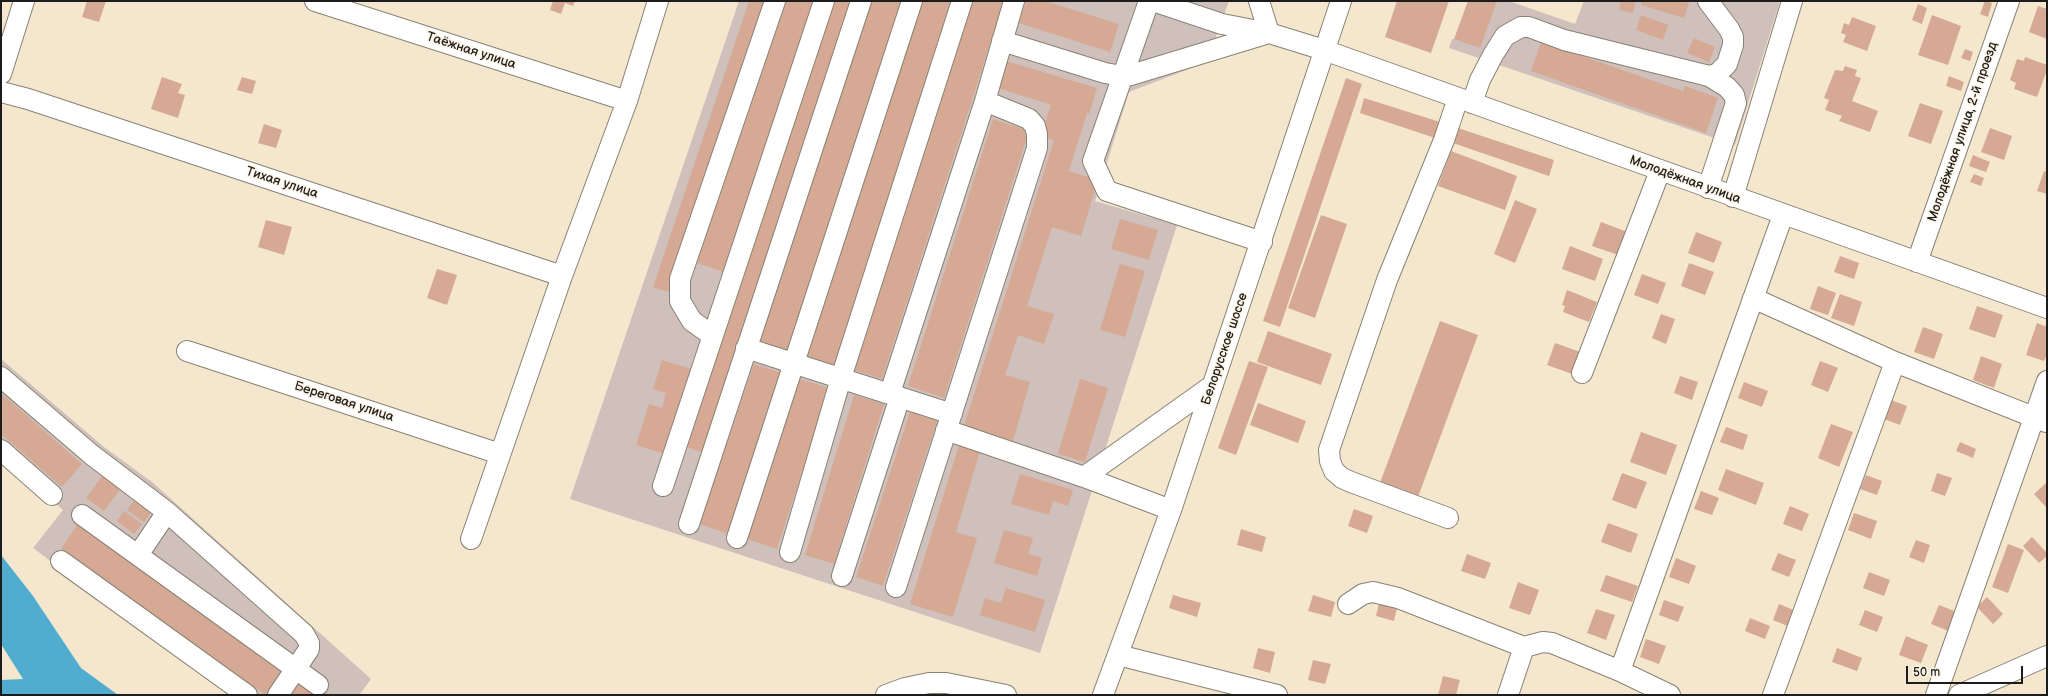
<!DOCTYPE html>
<meta charset="utf-8">
<style>
body{margin:0}
#map{position:relative;width:2048px;height:696px;overflow:hidden;background:#f4e7cd;font-family:"Balsamiq Sans",sans-serif}
canvas{display:block}
.frame{position:absolute;inset:0;border:2px solid #1c1c1c;pointer-events:none}
.scale{position:absolute;left:1906px;top:666px;width:117px;height:18px;box-sizing:border-box;border:2px solid #1c1c1c;border-top:0;padding-left:5px;font-size:12px;line-height:14px;white-space:nowrap;color:#1c1c1c;-webkit-text-stroke:3px #fcf5e5;paint-order:stroke}
</style>
<div id="map">
<canvas width="2048" height="696"></canvas>
<div class="frame"></div>
<div class="scale">50 m</div>
</div>
<script>
const ctx = document.querySelector('canvas').getContext('2d');
ctx.lineJoin = 'round';
function fillPath(path, color) { ctx.fillStyle = color; ctx.fill(path, 'evenodd'); }
const shape = rows => new Path2D(rows.map(r => 'M' + r).join(''));
function strokePath(path, color, width, dash) { ctx.strokeStyle = color; ctx.lineWidth = width; ctx.lineCap = dash ? 'butt' : 'round'; ctx.setLineDash(dash || []); ctx.stroke(path); }
function drawText(font, color, halo, rows, align = 'center') {
  ctx.font = font + ' "Balsamiq Sans",sans-serif'; ctx.lineWidth = 3; ctx.setLineDash([]); ctx.textBaseline = 'middle'; ctx.strokeStyle = halo; ctx.fillStyle = color; for (const [text, x, y, turn = 0] of rows) {
    ctx.save(); ctx.translate(x, y); ctx.rotate((+turn || 0) * Math.PI / 180); ctx.textAlign = isNaN(turn) ? turn : align; if (halo) ctx.strokeText(text, 0, 0); ctx.fillText(text, 0, 0); ctx.restore();
  }
}
const industrial = shape([
 [739,1,1229,1,1207,62,1129,92,1095,201,1177,225,1040,653,570,499],
 [1468,1,1509,1,1575,24,1584,1,1780,1,1735,145,1449,48,1452,39,1455,39],
 [1,359,104,447,152,482,371,679,359,695,230,695,33,548,63,510,1,455]
]);
const water = shape([
 [1,555,33,596,81,668,118,695,1,695,1,680,23,679,1,644]
]);
const building = shape([
 [87,1,106,1,99,22,82,17],
 [553,1,575,1,573,6,565,3,561,14,550,10],
 [749,1,766,1,668,292,653,287],
 [785,1,814,1,724,272,697,263],
 [834,1,852,1,704,453,687,447],
 [871,1,902,1,788,352,759,342],
 [922,1,952,1,834,367,807,358],
 [973,1,1004,1,882,379,854,370],
 [1026,1,1045,1,1119,24,1110,52,1019,23],
 [1397,1,1449,1,1431,53,1385,37],
 [1468,1,1497,1,1480,48,1454,39],
 [1621,1,1636,1,1633,13,1619,10],
 [1642,1,1682,1,1689,3,1684,18,1641,5],
 [1985,1,1992,3,1988,17,1980,14],
 [1918,4,1927,8,1922,24,1912,20],
 [2038,6,2047,9,2047,39,2029,32],
 [1641,15,1668,25,1663,40,1636,30],
 [1932,15,1961,26,1948,65,1918,55],
 [1852,17,1876,26,1867,51,1843,42,1846,35,1841,33,1844,23,1849,25],
 [1694,38,1715,47,1709,62,1687,53],
 [1542,39,1573,50,1573,53,1683,91,1685,86,1718,98,1706,133,1531,71],
 [1965,49,1973,52,1970,61,1961,58],
 [2025,57,2047,65,2047,70,2037,97,2014,89,2016,83,2010,80,2017,59,2024,61],
 [1006,61,1097,88,1089,114,1087,113,1069,171,1098,180,1081,236,1052,227,1027,306,1054,314,1044,344,1018,335,1005,375,1030,382,1013,441,964,426,1054,140,1041,136,1051,105,998,88],
 [1845,66,1857,70,1855,76,1861,78,1852,101,1878,111,1870,132,1839,121,1842,116,1825,110,1829,100,1824,98,1835,70,1843,71],
 [1949,76,1964,82,1961,91,1946,86],
 [162,77,182,84,178,93,185,95,178,118,151,109],
 [242,77,256,81,252,94,237,90],
 [1346,78,1362,84,1280,327,1263,321],
 [1364,98,1440,122,1435,138,1360,113],
 [1920,103,1943,111,1931,144,1908,136],
 [993,119,1029,131,944,398,908,386],
 [264,124,282,130,276,148,258,143],
 [1458,128,1554,160,1549,176,1453,143],
 [1990,128,2012,136,2004,160,1981,152],
 [1451,151,1517,176,1505,210,1438,186],
 [1973,155,1990,162,1986,172,1969,166],
 [2044,171,2047,172,2047,194,2037,191],
 [1974,174,1984,178,1981,186,1970,182],
 [1515,200,1537,209,1515,263,1494,254],
 [1321,215,1347,224,1315,318,1288,308],
 [1120,219,1158,230,1149,260,1111,249],
 [266,220,292,227,284,255,258,247],
 [1601,222,1630,233,1621,256,1592,246],
 [1696,232,1722,242,1714,263,1688,253],
 [1570,246,1603,259,1595,281,1562,269],
 [1840,256,1859,263,1854,279,1834,272],
 [1689,263,1714,272,1705,295,1681,286],
 [1120,264,1145,271,1125,337,1100,330],
 [437,269,457,275,447,305,427,298],
 [1642,274,1666,283,1658,304,1634,295],
 [1818,286,1836,293,1828,315,1810,309],
 [1567,290,1597,302,1589,322,1563,312,1565,306,1562,305],
 [1840,294,1862,302,1854,326,1831,318],
 [1977,306,2003,315,1995,338,1969,329],
 [1661,314,1675,319,1666,344,1652,338],
 [1440,321,1478,335,1418,497,1380,483],
 [2037,323,2047,327,2047,354,2044,361,2026,355],
 [1923,327,1943,334,1934,359,1914,352],
 [1268,331,1332,354,1321,385,1257,362],
 [1555,343,1583,353,1575,375,1547,365],
 [1981,356,2002,364,1994,388,1973,380],
 [662,360,691,369,664,454,636,445,649,404,662,408,666,393,653,389],
 [1249,361,1268,367,1236,455,1218,448],
 [1820,361,1838,368,1828,392,1811,385],
 [754,364,782,373,728,534,700,524],
 [1680,376,1698,382,1692,400,1674,393],
 [800,379,829,388,777,549,747,539],
 [1080,379,1108,388,1085,462,1058,454],
 [1744,382,1768,391,1762,407,1738,398],
 [1,393,82,464,62,487,1,434],
 [854,395,884,404,834,564,805,555],
 [1891,400,1907,406,1900,425,1884,419],
 [1258,403,1306,421,1298,443,1250,425],
 [910,412,937,421,883,586,856,577],
 [1831,424,1853,432,1839,467,1818,458],
 [1726,427,1748,435,1743,450,1720,442],
 [1641,432,1677,445,1666,475,1630,462],
 [1960,442,1976,449,1973,458,1956,451],
 [959,445,980,451,956,532,977,538,953,617,910,604],
 [1726,469,1764,483,1756,505,1718,490],
 [1622,473,1647,482,1636,509,1612,500],
 [1937,473,1952,478,1945,496,1931,491],
 [1020,474,1073,490,1068,506,1053,501,1049,515,1011,504],
 [103,475,121,488,104,511,86,498],
 [1866,475,1882,481,1877,495,1860,489],
 [2047,482,2047,506,2046,507,2034,494],
 [1701,491,1719,498,1712,515,1694,509],
 [135,499,152,511,144,522,127,510],
 [1790,506,1809,514,1802,531,1783,524],
 [1354,509,1373,516,1367,533,1348,526],
 [124,511,142,524,134,534,117,521],
 [1854,513,1877,521,1871,539,1848,530],
 [79,522,285,669,266,695,61,549],
 [1608,523,1638,534,1631,553,1601,542],
 [1241,529,1266,537,1262,552,1237,545],
 [1004,530,1033,538,1028,554,1042,558,1037,576,994,563],
 [2032,537,2047,553,2047,556,2039,563,2023,546],
 [1916,540,1930,545,1924,563,1909,557],
 [2008,544,2024,550,2008,593,1992,587],
 [1778,553,1796,560,1789,577,1771,570],
 [1467,554,1491,563,1485,579,1461,571],
 [1676,558,1696,566,1689,584,1669,577],
 [1869,572,1890,580,1884,596,1863,588],
 [1606,575,1638,586,1632,602,1600,591],
 [1518,582,1539,590,1530,615,1509,608],
 [1006,588,1045,600,1035,632,980,615,985,598,1001,603],
 [1173,595,1201,603,1197,617,1169,608],
 [1313,595,1335,602,1331,617,1308,611],
 [1987,597,2003,614,1993,624,1977,607],
 [1380,599,1398,603,1394,621,1376,616],
 [1664,600,1684,607,1678,622,1659,615],
 [1779,604,1796,611,1790,627,1773,620],
 [1939,605,1959,613,1951,632,1931,624],
 [1596,609,1615,615,1606,640,1587,633],
 [1865,610,1883,617,1877,632,1859,625],
 [1750,618,1770,626,1765,639,1745,631],
 [1906,636,1928,645,1921,663,1899,655],
 [1646,639,1666,646,1659,664,1640,657],
 [1258,648,1275,652,1270,673,1253,668],
 [1837,648,1862,658,1857,671,1832,662],
 [1313,660,1331,664,1325,684,1308,680],
 [1443,676,1460,680,1456,695,1438,695],
 [301,680,317,692,315,695,290,695]
]);
const minor = shape([
 [315,1,627,101],
 [1149,1,1093,161,1107,191,1262,242],
 [1153,1,1222,24,1269,33,1324,50,2047,308],
 [1002,41,1105,73,1122,76,1131,75,1269,33,1259,1],
 [1,74,24,1],
 [1,92,28,99,562,276],
 [1472,103,1480,80,1493,55,1505,36,1521,27,1529,27,1564,40,1709,76,1717,74,1727,64,1733,45,1733,37,1729,29,1708,1],
 [1708,188,1736,103,1734,95,1727,87,1709,76],
 [1733,197,1792,1],
 [1917,262,2009,1],
 [1753,298,1895,362,2046,422],
 [713,336,692,321,680,301,680,279,775,1],
 [746,348,952,414],
 [187,351,500,454],
 [1582,373,1660,171],
 [1,377,92,455,167,512,138,555],
 [890,393,985,101,1014,1],
 [946,430,1084,477,1171,510],
 [1,450,52,495],
 [1084,477,1213,385],
 [663,486,824,1],
 [167,512,304,634,309,643,309,649,278,695],
 [82,515,318,685],
 [1448,518,1351,482,1342,478,1334,471,1330,461,1329,450,1387,280,1444,140,1458,98],
 [689,524,861,1],
 [737,538,912,1],
 [471,539,562,276,627,101,658,1],
 [790,552,841,378,962,1],
 [61,561,247,695],
 [842,576,900,397],
 [896,587,1037,148,1037,134,1035,126,1029,119,985,101],
 [1348,604,1363,594,1373,592,1398,598,1524,647,1543,642,1552,643,1620,671,1670,695],
 [1118,655,1277,695],
 [1620,671,1783,215],
 [886,695,905,688,929,683,946,683,1006,695],
 [1103,695,1171,510,1341,1],
 [1508,695,1524,647],
 [1773,695,1895,362],
 [1936,695,2047,381],
 [1959,695,2047,656]
]);
const streetNames = [
 ["Таёжная улица",471,51,18],
 ["Молодёжная улица, 2-й проезд",1963,132,-71],
 ["Молодёжная улица",1685,180,20],
 ["Тихая улица",282,183,18],
 ["Белорусское шоссе",1225,349,-71],
 ["Береговая улица",344,402,18]
];
fillPath(industrial, '#cfc0bb');
fillPath(water, '#50adcf');
fillPath(building, '#d5a993');
strokePath(minor, '#888274', 22);
strokePath(minor, '#fff', 20);
drawText('13px', '#1c1c1c', '#fcf5e5', streetNames);
</script>
